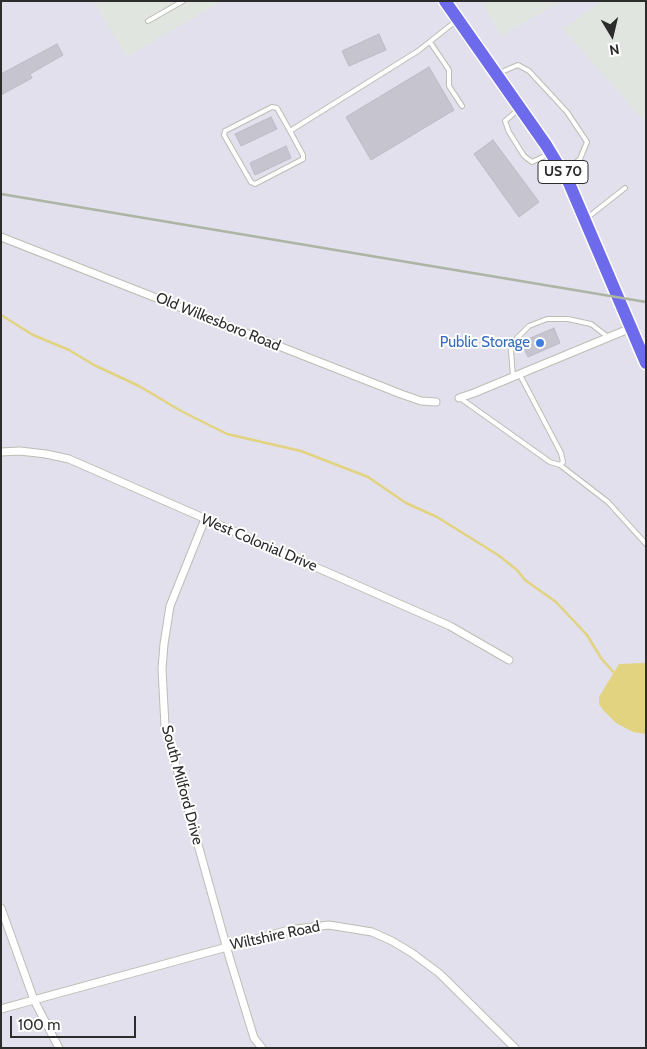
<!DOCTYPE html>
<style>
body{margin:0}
#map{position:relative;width:647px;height:1049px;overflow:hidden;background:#e2e0ec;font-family:Cabin,sans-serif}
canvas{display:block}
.frame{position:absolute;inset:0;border:2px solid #2c2c2c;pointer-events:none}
.north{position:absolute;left:587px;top:10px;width:50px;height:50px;-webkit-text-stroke:4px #fff;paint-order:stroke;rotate:171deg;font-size:14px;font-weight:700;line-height:20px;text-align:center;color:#2c2c2c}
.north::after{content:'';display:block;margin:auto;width:18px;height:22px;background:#2c2c2c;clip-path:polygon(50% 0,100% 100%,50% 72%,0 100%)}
.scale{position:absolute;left:10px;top:1016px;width:126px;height:22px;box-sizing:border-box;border:2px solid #2c2c2c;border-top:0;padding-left:6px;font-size:15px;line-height:18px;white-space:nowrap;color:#2c2c2c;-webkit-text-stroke:4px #fff;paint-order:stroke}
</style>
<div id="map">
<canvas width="647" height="1049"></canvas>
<div class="frame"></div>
<div class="north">N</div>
<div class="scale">100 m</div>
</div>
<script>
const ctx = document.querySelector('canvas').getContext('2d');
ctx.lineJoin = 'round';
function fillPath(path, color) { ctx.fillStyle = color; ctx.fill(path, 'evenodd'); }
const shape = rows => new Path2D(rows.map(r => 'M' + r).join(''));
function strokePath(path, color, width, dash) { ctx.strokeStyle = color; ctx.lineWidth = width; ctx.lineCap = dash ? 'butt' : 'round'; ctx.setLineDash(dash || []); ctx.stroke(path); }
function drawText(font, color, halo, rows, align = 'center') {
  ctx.font = font + ' Cabin,sans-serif'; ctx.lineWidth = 4; ctx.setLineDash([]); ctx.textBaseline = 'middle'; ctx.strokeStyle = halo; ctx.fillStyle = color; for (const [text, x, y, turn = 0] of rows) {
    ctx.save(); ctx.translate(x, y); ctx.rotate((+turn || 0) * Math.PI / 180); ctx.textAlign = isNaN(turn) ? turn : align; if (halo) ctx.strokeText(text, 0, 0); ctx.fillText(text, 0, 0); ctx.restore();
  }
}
const industrial = shape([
 [93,1,222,1,127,57],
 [481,1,562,1,501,36],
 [602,1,646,1,646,123,563,29]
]);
const water = shape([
 [646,663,646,734,633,732,616,723,603,710,599,704,599,697,619,664]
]);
const stream = shape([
 [1,315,33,335,69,350,94,365,139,386,181,411,227,434,301,451,368,477,406,503,437,517,498,555,517,570,525,580,556,602,587,635,601,658,615,674]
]);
const building = shape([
 [379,34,386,50,349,66,342,51,379,34],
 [57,44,63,55,30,74,32,78,1,95,1,74,57,44],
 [429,67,454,110,371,160,346,117,429,67],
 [271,117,277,129,241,146,235,134,271,117],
 [493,140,539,202,519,217,474,154,493,140],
 [286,146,291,158,255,175,250,163,286,146],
 [554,328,560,343,528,357,521,342,554,328]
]);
const lane = shape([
 [148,21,183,1],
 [430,42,449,70,449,86,462,106],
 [499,73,518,65,529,71,567,112,587,142,580,159,565,171],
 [519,109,505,121,509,132,524,156,532,162,549,154],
 [290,131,277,108,272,107,225,131,224,135,251,182,255,184,303,159,303,155,290,131,418,51,456,21],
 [587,218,625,188],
 [513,377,511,350,517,338,529,326,547,319,568,319,591,324,608,337],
 [460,398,550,462,560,465,563,462,561,453,520,375],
 [560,465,608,502,646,544]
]);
const street = shape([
 [1,237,401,394,421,401,436,402],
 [459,398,474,393,631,328],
 [1,452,20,451,46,454,69,459,450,626,509,660],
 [205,519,170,606,164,644,162,669,165,726,229,956,254,1038,262,1048],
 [1,908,34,1000,59,1048],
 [1,1009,289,930,329,925,372,932,392,941,412,953,439,973,515,1048]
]);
const highway = shape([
 [445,1,546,145,569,183,646,363]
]);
const rail = shape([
 [1,194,646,302]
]);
const markers = [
 [540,343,5,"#3f7fe0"]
];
const shields = [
 [563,172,50]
];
const shieldNames = [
 ["US 70",563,172]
];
const streetNames = [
 ["Old Wilkesboro Road",218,322,22],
 ["West Colonial Drive",259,543,23],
 ["South Milford Drive",182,785,75],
 ["Wiltshire Road",275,936,-12]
];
const shopNames = [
 ["Public Storage",530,343]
];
fillPath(industrial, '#e0e5df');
fillPath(water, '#e1d37f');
strokePath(stream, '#e1d37f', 2.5);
fillPath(building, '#c6c4cf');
strokePath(building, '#bdb9c7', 1);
strokePath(lane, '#babeb3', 6);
strokePath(street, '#babeb3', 9);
strokePath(highway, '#fff', 15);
strokePath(lane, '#fff', 4);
strokePath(street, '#fff', 7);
strokePath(highway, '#6e6aec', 12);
strokePath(rail, '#acb4a3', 2.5);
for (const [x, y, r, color] of markers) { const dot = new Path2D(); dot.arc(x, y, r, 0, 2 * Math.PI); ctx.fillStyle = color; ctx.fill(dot); strokePath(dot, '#fff', 2); }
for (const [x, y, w] of shields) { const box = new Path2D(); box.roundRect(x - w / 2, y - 11.5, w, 23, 4); ctx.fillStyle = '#fff'; ctx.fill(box); strokePath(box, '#2c2c2c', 1); }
drawText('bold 14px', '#2c2c2c', null, shieldNames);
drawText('15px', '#2c2c2c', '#fff', streetNames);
drawText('15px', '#366cbe', '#fff', shopNames, 'right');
</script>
